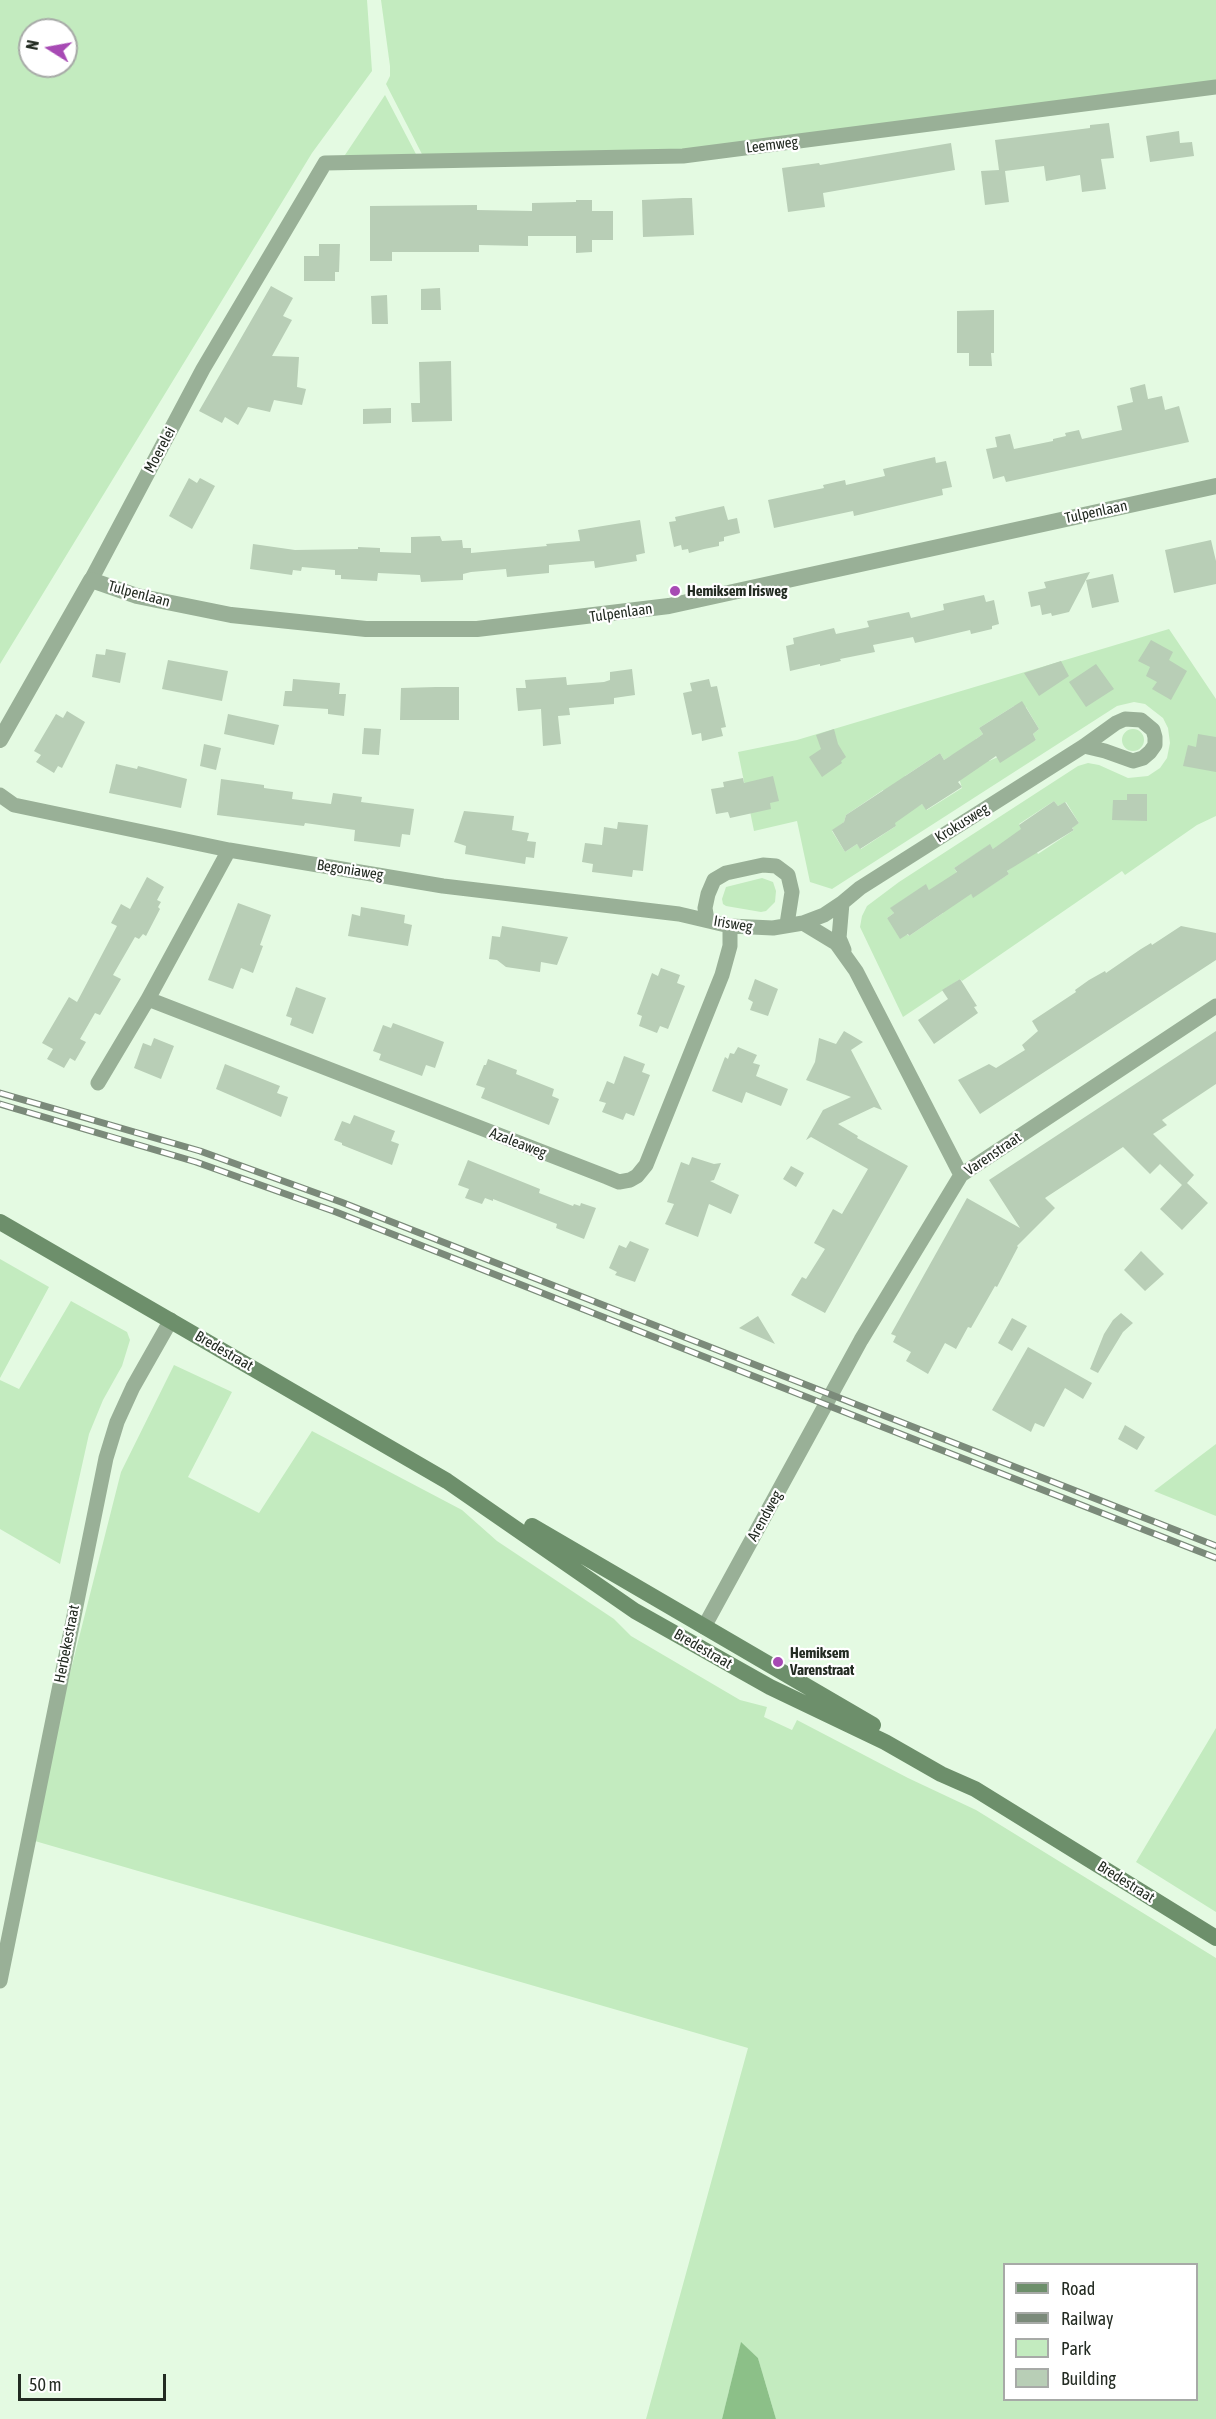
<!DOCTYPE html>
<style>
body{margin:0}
#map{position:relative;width:1216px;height:2419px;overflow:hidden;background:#e4fae2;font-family:"Asap Condensed",sans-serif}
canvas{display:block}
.legend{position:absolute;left:1003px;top:2263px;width:195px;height:138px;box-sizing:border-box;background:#fff;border:2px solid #a7aaa7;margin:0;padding:8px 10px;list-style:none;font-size:18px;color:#232b22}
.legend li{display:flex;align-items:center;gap:12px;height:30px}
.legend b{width:30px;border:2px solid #a7aaa7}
.north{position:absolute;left:18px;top:18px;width:60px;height:60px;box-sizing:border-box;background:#fff;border:2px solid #a7aaa7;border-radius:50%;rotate:281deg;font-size:16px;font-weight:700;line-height:24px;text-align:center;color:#232b22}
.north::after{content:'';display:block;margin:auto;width:21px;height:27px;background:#a74ab4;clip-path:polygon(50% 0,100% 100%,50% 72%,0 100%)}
.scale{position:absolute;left:18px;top:2374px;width:148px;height:27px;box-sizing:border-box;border:3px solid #232b22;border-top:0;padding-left:8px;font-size:18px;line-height:21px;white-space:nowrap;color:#232b22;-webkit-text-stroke:4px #fff;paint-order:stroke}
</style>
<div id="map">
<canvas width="1216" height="2419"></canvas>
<ul class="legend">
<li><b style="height:8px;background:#6d8f6b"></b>Road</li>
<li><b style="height:8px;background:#7b8a7a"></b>Railway</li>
<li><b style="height:16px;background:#c3ebbf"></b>Park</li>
<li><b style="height:16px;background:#b8ceb6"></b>Building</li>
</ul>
<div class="north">N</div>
<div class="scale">50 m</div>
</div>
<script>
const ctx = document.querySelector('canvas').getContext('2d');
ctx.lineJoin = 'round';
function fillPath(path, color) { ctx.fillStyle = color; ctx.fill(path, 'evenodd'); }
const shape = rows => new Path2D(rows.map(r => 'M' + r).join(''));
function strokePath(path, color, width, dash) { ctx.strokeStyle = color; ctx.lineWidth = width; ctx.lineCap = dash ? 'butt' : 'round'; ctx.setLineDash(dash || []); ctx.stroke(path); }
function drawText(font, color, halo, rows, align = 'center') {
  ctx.font = font + ' "Asap Condensed",sans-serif'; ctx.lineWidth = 4.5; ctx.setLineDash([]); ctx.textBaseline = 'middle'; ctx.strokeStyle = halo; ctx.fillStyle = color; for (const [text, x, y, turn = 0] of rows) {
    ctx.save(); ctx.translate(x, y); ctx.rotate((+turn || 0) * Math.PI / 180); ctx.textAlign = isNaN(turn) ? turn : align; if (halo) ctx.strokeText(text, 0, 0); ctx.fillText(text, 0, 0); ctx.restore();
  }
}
const green = shape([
 [0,0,367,0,372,71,312,153,0,664],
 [30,30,66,30,66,66,30,66],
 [381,0,1216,0,1216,87,683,156,426,162,386,84,390,76,390,66],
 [385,95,417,156,343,158],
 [1169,629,1216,699,1216,816,1197,825,1125,875,1122,871,962,981,960,979,903,1017,860,927,862,916,867,906,899,882,1078,766,1088,763,1099,765,1128,778,1148,776,1160,768,1167,758,1170,743,1168,728,1163,718,1145,704,1134,702,1117,706,832,889,810,882,797,821,754,831,738,752,797,740],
 [1014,706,1018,712,1026,707,1039,729,1033,734,1036,740,989,761,976,739,983,734,979,728],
 [940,753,944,760,952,755,962,788,927,810,922,804,915,808,905,776],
 [883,790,900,816,893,821,896,826,861,849,857,844,845,852,832,831,844,822,846,815],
 [1054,801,1058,806,1066,802,1079,823,1072,827,1074,830,1038,854,1019,824],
 [990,845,994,850,1014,866,1007,871,1009,874,973,897,954,868],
 [926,885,943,913,909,936,887,918,894,913,891,908],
 '1122 740a11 11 0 1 1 22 0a11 11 0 1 1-22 0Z',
 [762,878,773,882,776,891,775,902,766,911,761,912,726,906,723,904,722,899,726,887],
 [0,1259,49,1287,0,1378],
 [71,1301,127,1332,130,1340,122,1366,103,1400,89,1434,60,1564,0,1529,0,1380,19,1389],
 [174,1365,232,1392,188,1477,259,1513,312,1431,462,1510,497,1541,614,1619,631,1636,740,1700,767,1707,764,1717,792,1730,797,1720,908,1778,976,1810,1216,1958,1216,2419,776,2419,758,2358,741,2343,722,2419,646,2419,748,2048,28,1839,121,1472],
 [1004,2264,1196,2264,1196,2400,1004,2400],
 [1216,1444,1216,1516,1154,1491],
 [1216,1728,1216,1912,1136,1862]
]);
const water = shape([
 [741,2342,758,2358,776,2419,722,2419]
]);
const building = shape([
 [1109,123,1114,158,1101,159,1106,189,1082,192,1080,175,1046,181,1044,166,1005,171,1009,202,985,205,981,171,999,170,995,140,1090,128,1090,125],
 [1179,131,1180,143,1192,142,1194,156,1150,162,1146,136],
 [951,143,955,170,823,193,825,207,788,212,782,168,819,163,820,165],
 [683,198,692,198,694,235,643,237,642,200],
 [576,200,592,200,592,211,613,211,613,240,592,240,592,252,576,253,576,236,528,236,528,246,479,245,479,252,392,252,392,261,370,261,370,206,477,205,477,210,532,211,532,203,576,202],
 [319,244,340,244,339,272,335,272,335,281,304,281,304,256,319,256],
 [271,286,293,298,283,316,292,320,272,356,299,357,297,387,306,389,302,405,274,400,270,412,248,407,238,425,225,417,222,423,199,411],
 [440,288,441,310,421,310,421,289],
 [387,295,388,324,372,324,371,296],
 [994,310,994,353,991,353,992,366,969,366,969,353,957,353,957,311],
 [451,361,452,421,412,422,411,403,420,403,419,362],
 [1145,384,1148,399,1162,396,1165,410,1179,406,1189,442,1006,482,1004,476,993,479,986,449,997,447,995,437,1010,434,1014,449,1053,441,1053,439,1066,436,1065,433,1079,430,1082,439,1122,430,1117,406,1133,402,1130,388],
 [391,408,391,423,363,424,363,409],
 [935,457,936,463,946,461,952,487,942,489,943,495,854,516,853,511,774,528,768,500,824,488,823,485,845,480,846,485,885,476,883,469],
 [189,478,197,483,200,478,215,486,192,529,169,516],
 [724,506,728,520,737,518,740,533,724,537,724,541,719,542,719,546,704,549,689,553,688,549,682,550,681,545,674,547,669,522,676,521,675,517],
 [640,520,645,553,636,555,637,561,595,568,594,561,549,565,549,573,507,577,506,569,471,572,463,574,463,580,421,582,420,575,378,573,377,581,341,579,341,575,335,575,335,570,302,567,301,571,293,570,292,575,250,569,253,544,295,550,358,549,358,547,380,548,380,552,411,553,411,537,440,536,442,541,462,540,463,548,471,548,471,553,547,546,546,544,580,541,578,530],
 [1211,540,1216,561,1216,584,1174,593,1165,550],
 [1090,572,1069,612,1052,616,1051,613,1042,615,1040,605,1031,607,1028,592,1046,588,1044,582],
 [1113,574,1119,602,1092,608,1086,580],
 [984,595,986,602,994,600,999,624,992,626,992,629,971,634,970,630,915,643,913,637,873,645,875,652,840,659,841,661,820,666,820,664,790,671,786,646,794,644,793,638,834,628,836,634,869,627,867,621,909,612,911,618,944,610,943,604],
 [1151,640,1173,652,1169,660,1187,671,1171,700,1152,689,1157,682,1146,676,1150,667,1138,661],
 [106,649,126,653,120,683,92,677,96,654,105,655],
 [168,660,228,671,222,701,162,689],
 [1061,661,1069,676,1039,696,1024,673],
 [1096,664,1114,689,1086,707,1069,682],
 [632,669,635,695,614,698,614,704,569,708,570,715,558,716,561,744,543,746,541,709,518,711,516,688,526,688,525,680,566,677,567,685,604,682,610,680,610,672],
 [293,679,340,683,339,694,346,694,344,716,328,714,328,709,283,706,285,691,292,691],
 [709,679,711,687,717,686,726,727,721,728,723,736,702,741,701,733,692,735,683,693,692,691,690,683],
 [436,687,459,687,459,720,400,720,401,688],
 [1022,701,1039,729,1033,734,1036,740,1000,763,996,756,958,782,962,787,926,810,922,804,895,823,896,826,860,849,857,844,845,852,832,830,844,822,846,815,940,753,944,760,976,739,983,734,979,728],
 [67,711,85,722,62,768,58,766,54,773,36,762,41,755,34,751,56,714,63,718],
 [228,714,279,725,274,745,224,734],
 [364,728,381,729,379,755,362,754],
 [834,729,838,744,846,757,841,761,842,763,822,777,809,757,821,749,816,735],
 [1198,734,1216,737,1216,772,1183,766,1188,745,1196,747],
 [204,744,221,748,216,770,200,766],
 [116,764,137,769,138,766,187,779,181,808,109,793],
 [773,776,779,801,770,803,771,809,730,818,728,812,716,814,711,789,724,787,723,782,743,778,744,783],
 [221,779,264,785,264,788,293,792,292,799,331,804,333,793,362,797,361,802,414,809,410,835,402,834,400,847,354,841,355,830,305,823,304,826,217,815],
 [1127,794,1147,794,1147,821,1112,820,1113,800,1127,800],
 [1054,801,1058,806,1065,802,1079,823,1072,828,1074,830,1007,871,1009,874,973,898,971,894,909,936,908,934,900,939,887,918,894,913,890,908,926,884,929,890,957,872,954,868,990,844,993,849,1021,829,1019,825],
 [464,811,514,816,512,830,529,833,527,841,536,842,534,858,526,857,525,864,465,854,466,846,454,842],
 [618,822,648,825,643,871,633,870,632,877,592,872,593,864,582,862,585,843,602,845,604,827,617,829],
 [147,877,164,887,157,900,161,902,158,907,160,909,146,936,143,934,139,939,135,937,113,975,121,979,100,1015,95,1013,80,1039,86,1042,75,1061,70,1058,64,1068,47,1059,53,1049,42,1043,69,997,77,1002,117,926,111,923,121,904,130,909],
 [238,903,271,915,260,945,263,946,253,973,241,968,233,989,208,980],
 [361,907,405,915,404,923,412,925,408,946,348,936,352,914,360,916],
 [502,926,568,937,557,965,541,962,540,972,506,967,497,960,489,959,492,936,500,937],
 [1181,926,1216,933,1216,960,980,1114,958,1080,989,1064,996,1068,1025,1050,1022,1045,1038,1031,1032,1021,1076,992,1075,990,1089,980,1105,971,1106,973,1141,949,1151,943,1152,945],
 [661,968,680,975,677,983,685,986,668,1029,660,1026,657,1033,639,1026,642,1016,637,1014,652,973,658,976],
 [755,979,778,989,768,1016,750,1010,753,1002,748,999],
 [960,979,977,1006,974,1007,978,1013,934,1044,918,1020,948,999,942,990],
 [296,987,326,998,313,1034,290,1025,292,1018,286,1016],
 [393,1023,444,1042,435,1068,426,1065,422,1076,379,1060,381,1054,373,1051,383,1025,391,1028],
 [844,1031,863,1042,851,1050,882,1110,874,1107,838,1124,858,1136,857,1138,908,1166,825,1313,791,1295,802,1277,806,1279,825,1249,814,1243,833,1209,842,1214,868,1169,811,1137,806,1140,823,1110,851,1097,806,1080,815,1062,819,1038,836,1044],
 [1216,1031,1216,1084,1162,1120,1167,1125,1153,1134,1194,1175,1187,1183,1208,1203,1182,1230,1160,1209,1182,1185,1160,1164,1150,1174,1123,1147,1045,1198,1055,1208,1017,1246,1018,1247,997,1287,995,1286,971,1328,968,1327,956,1349,945,1343,928,1374,906,1361,911,1352,893,1342,896,1336,891,1334,967,1198,1020,1228,989,1180],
 [154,1038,174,1046,161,1079,134,1068,143,1043,151,1046],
 [738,1047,757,1055,753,1063,760,1065,756,1076,788,1089,781,1106,746,1092,742,1103,712,1091,725,1057,728,1059,730,1053,734,1054],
 [624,1056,645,1064,642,1072,650,1075,634,1116,626,1113,623,1120,602,1112,606,1103,599,1101,607,1081,614,1084],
 [488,1059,517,1070,516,1074,554,1089,552,1096,559,1099,549,1125,481,1098,485,1088,476,1085,484,1065,486,1065],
 [225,1064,280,1086,277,1093,288,1097,281,1117,216,1089],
 [354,1115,395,1131,391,1141,399,1144,392,1165,342,1145,342,1143,334,1140,342,1121,350,1124],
 [692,1157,714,1164,721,1163,714,1180,710,1181,739,1195,731,1214,709,1204,698,1237,665,1224,674,1204,667,1202,681,1162,689,1165],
 [468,1160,540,1189,539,1193,573,1206,574,1204,580,1206,581,1203,596,1208,584,1239,556,1228,557,1224,493,1199,493,1201,485,1198,482,1204,465,1198,469,1189,458,1185],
 [791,1166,804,1173,796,1187,783,1179],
 [630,1241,649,1249,635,1282,615,1275,617,1272,609,1268,619,1245,626,1248],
 [1141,1251,1164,1274,1145,1291,1124,1270],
 [1121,1313,1133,1323,1123,1332,1098,1373,1090,1369,1104,1334,1113,1320],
 [758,1316,775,1344,739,1328],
 [1012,1318,1027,1326,1012,1351,998,1343],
 [1028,1347,1092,1383,1083,1399,1065,1388,1044,1427,1035,1423,1031,1432,992,1410],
 [1125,1425,1145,1437,1137,1450,1118,1439]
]);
const minor = shape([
 [91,580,203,369,325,163,683,156,1216,87],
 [0,795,14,805,229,850,443,886,679,914,730,926,773,928,803,923,836,943,856,971,961,1175],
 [842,903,839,938,844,950],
 [707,920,705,908,708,894,714,880,726,873,763,865,776,866,788,875,792,892,787,924],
 [803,923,824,915,842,903,860,888,1084,746,1116,723,1125,719,1141,720,1153,730,1155,737,1155,745,1150,752,1143,758,1133,761,1105,751,1084,746],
 [148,999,607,1177,619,1182,630,1180,637,1176,646,1165,722,975,730,946,730,926],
 [98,1083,148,999,229,850],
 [704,1627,861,1340,961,1175,1216,1006],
 [0,1981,106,1458,117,1422,133,1387,171,1320]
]);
const tertiary = shape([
 [0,740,91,580,137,596,231,615,366,629,477,629,669,606,1216,486]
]);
const secondary = shape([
 [0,1222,447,1481,635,1611,770,1687,885,1742,941,1774,975,1789,1216,1938],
 [532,1526,873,1725]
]);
const rail = shape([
 [0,1093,200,1151,341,1202,1216,1546],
 [0,1104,196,1162,336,1212,1216,1558]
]);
const markers = [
 [675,591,6,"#a74ab4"],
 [778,1662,6,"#a74ab4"]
];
const streetNames = [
 ["Leemweg",772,145,-7],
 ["Moerelei",160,450,-62],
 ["Tulpenlaan",1096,512,-12],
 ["Tulpenlaan",139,594,15],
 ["Tulpenlaan",621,613,-8],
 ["Krokusweg",962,823,-32],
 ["Begoniaweg",350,870,9],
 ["Irisweg",733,924,9],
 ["Azaleaweg",518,1143,21],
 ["Varenstraat",993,1154,-34],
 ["Bredestraat",224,1351,30],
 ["Arendweg",765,1516,-61],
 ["Herbekestraat",67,1644,-79],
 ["Bredestraat",703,1649,30],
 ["Bredestraat",1126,1882,32]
];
const poiNames = [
 ["Hemiksem Irisweg",687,591],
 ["Hemiksem",790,1653],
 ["Varenstraat",790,1670]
];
fillPath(green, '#c3ebbf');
fillPath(water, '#8cc088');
fillPath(building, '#b8ceb6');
strokePath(minor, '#99b097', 15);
strokePath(tertiary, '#99b097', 16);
strokePath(secondary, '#6d8f6b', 16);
strokePath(rail, '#7b8a7a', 7);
strokePath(rail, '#fff', 4.5, [14]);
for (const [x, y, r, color] of markers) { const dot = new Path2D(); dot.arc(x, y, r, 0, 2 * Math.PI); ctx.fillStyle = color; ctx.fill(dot); strokePath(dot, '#fff', 2); }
drawText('15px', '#232b22', '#fff', streetNames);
drawText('bold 15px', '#232b22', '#fff', poiNames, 'left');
</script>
